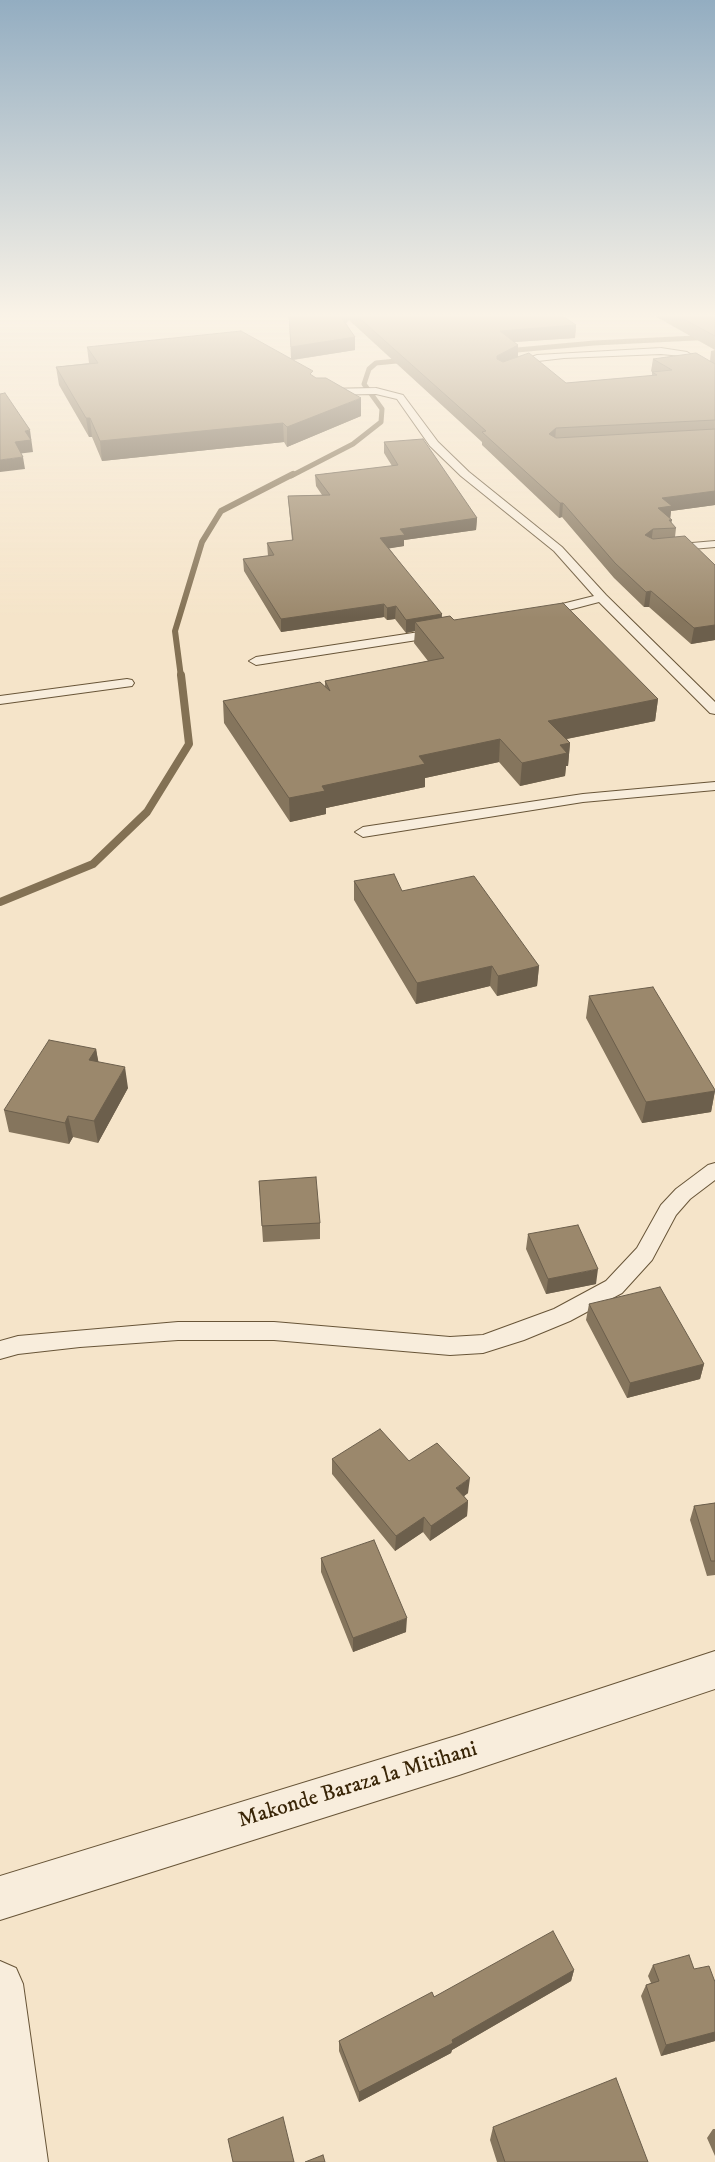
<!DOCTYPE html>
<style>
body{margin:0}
canvas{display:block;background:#f5e4c9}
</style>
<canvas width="715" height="2162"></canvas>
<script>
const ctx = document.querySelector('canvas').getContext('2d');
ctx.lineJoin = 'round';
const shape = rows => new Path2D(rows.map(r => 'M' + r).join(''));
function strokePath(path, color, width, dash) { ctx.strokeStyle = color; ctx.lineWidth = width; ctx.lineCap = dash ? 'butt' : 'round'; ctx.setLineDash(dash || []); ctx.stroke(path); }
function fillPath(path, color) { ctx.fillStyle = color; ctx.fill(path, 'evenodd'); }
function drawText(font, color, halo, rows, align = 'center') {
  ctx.font = font + ' "IM FELL DW Pica",serif'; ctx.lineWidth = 5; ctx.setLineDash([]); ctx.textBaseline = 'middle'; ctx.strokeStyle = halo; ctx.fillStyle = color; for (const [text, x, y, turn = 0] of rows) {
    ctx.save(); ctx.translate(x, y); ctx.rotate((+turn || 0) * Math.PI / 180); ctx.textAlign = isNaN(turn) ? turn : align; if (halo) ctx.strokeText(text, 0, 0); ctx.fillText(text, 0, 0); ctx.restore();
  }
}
const streamFar2 = shape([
 [506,351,594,343,715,337],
 [291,476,353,444,381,422,382,409,364,384,369,369,376,363,407,360]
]);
const streamFar1 = shape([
 [181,677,175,631,202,542,221,511,293,474]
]);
const stream = shape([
 [0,902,93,864,147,812,189,744,181,675]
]);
const service = shape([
 [661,348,687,352,715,369,715,376,682,356,661,354,564,358,538,361,511,369,506,366,537,355,661,348],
 [376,388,403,395,438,442,469,472,562,547,606,595,715,702,715,714,710,713,599,602,542,617,538,616,536,613,538,610,594,596,554,551,461,476,430,446,397,399,376,394,323,395,318,392,323,389,376,388],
 [715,541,715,547,669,551,663,548,669,545,715,541],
 [439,629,445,633,443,636,256,665,249,661,256,657,439,629],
 [127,679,132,680,134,683,132,686,0,704,0,696,127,679],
 [715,782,715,790,583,802,363,837,355,832,363,827,583,794,715,782],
 [715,1163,715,1180,690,1199,676,1215,652,1260,622,1293,570,1321,524,1340,483,1353,450,1355,274,1340,178,1340,80,1347,18,1354,0,1359,0,1341,18,1336,178,1322,274,1322,450,1337,483,1335,554,1309,606,1281,637,1248,661,1205,676,1189,708,1165,715,1163]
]);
const minor = shape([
 [715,1651,715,1689,459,1775,0,1920,0,1876,459,1735,715,1651],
 [0,1961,16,1968,23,1984,48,2162,0,2162,0,1961]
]);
const wall = shape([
 [289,316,563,316,576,325,575,338,514,342,518,345,518,357,566,383,652,376,652,372,651,371,653,359,710,361,711,351,715,350,715,505,671,511,670,519,671,523,676,528,675,537,715,565,715,640,691,644,649,607,644,607,614,578,562,517,559,518,482,445,482,442,349,320,346,323,355,337,355,350,293,360,361,416,287,447,284,442,102,461,92,437,89,437,59,385,56,367,89,363,87,347,291,359],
 [655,316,715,316,715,350],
 [384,442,477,518,476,530,404,540,404,546,389,548,442,617,454,620,658,699,655,721,567,739,570,743,568,766,566,766,565,776,520,786,499,762,425,778,425,787,326,808,326,814,290,822,224,723,223,701,325,686,325,681,428,661,414,643,415,631,406,633,395,619,387,620,384,617,281,632,244,571,243,559,268,556,267,543,292,540,289,508,288,496,322,495,316,486,315,475,392,466,384,453],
 [354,881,402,891,539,966,537,986,497,996,490,986,416,1004,354,900],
 [589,996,715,1090,711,1112,642,1123,586,1018],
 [96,1049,98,1062,128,1088,98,1143,73,1137,69,1144,9,1132,4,1110],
 [259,1181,320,1223,320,1239,263,1242],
 [528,1234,596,1284,546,1294,526,1249],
 [589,1304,704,1364,700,1379,627,1398,586,1320],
 [332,1459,409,1461,468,1493,464,1496,468,1501,467,1516,430,1541,423,1532,395,1551,332,1474],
 [715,1503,715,1575,707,1576,690,1520,694,1506],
 [321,1558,406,1632,353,1652,321,1572],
 [653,1965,694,1969,715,1982,715,2041,661,2056,641,1996,646,1985,651,1983,648,1976],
 [574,1970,571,1981,452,2050,451,2053,359,2102,339,2051,339,2041,434,1997],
 [493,2127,648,2162,497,2162,490,2140],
 [713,2129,715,2129,715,2156,707,2138]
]);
const shadedWall = shape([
 [340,316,349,316,349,320,340,328],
 [576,325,575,338,499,343,500,331],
 [355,337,355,350,291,360,291,347],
 [518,345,518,358,496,368,497,356],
 [361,398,361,416,287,447,287,427],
 [86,418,90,418,92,437,89,437],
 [283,423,284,442,102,461,100,441],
 [556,428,555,442,549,434],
 [30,430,33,452,17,454,15,442,25,431],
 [23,457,25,469,0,472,0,460],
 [715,491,715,505,671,511,670,520,672,520,670,528,658,508,662,498],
 [560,503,563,503,562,517,559,518],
 [477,518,476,530,404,540,404,546,380,550,380,538,400,529],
 [653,529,651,544,645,535],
 [651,591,649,607,644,607,646,592],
 [384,604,384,617,281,632,281,619],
 [396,606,395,619,387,620,387,608],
 [442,614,441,627,415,622,415,631,406,633,406,620],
 [715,625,715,640,691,644,694,628],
 [658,699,655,721,546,743,548,721],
 [500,739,499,762,425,778,425,787,326,808,326,814,290,822,289,798,322,786,419,756],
 [570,743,568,766,566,766,565,776,520,786,522,763,560,745],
 [492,966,490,986,416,1004,417,983],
 [539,966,537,986,497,996,498,976],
 [96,1049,100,1070,89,1060],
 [125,1067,128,1088,98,1143,94,1121],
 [715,1091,711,1112,642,1123,646,1102],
 [68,1116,73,1137,69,1144,65,1123],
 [598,1269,596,1284,546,1294,548,1279],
 [704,1364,700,1379,627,1398,630,1383],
 [470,1478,468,1493,455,1503,456,1488],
 [468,1501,467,1516,430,1541,431,1526],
 [424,1517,423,1532,395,1551,396,1536],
 [407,1618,406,1632,353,1652,353,1638],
 [574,1970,571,1981,452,2050,451,2053,359,2102,359,2092,452,2040],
 [715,2032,715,2041,661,2056,666,2045]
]);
const building = shape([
 [289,316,340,316,355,337,291,347,289,316],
 [357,316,563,316,576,325,500,331,518,345,497,356,497,359,503,362,529,353,566,383,657,375,652,372,672,370,653,359,696,353,715,364,715,420,556,428,549,434,556,438,715,429,715,491,662,498,672,506,658,508,672,520,669,520,676,528,653,529,645,535,653,539,685,536,715,565,715,625,694,628,651,591,646,592,615,563,563,503,560,503,482,432,486,431,357,316],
 [678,316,715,316,715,336,678,316],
 [241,331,313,371,310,374,316,378,326,378,361,398,287,427,283,423,100,441,90,418,86,418,56,367,98,363,87,347,241,331],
 [5,393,30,430,25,431,31,440,15,442,23,457,0,460,0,394,5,393],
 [423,439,477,518,400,529,405,535,380,538,442,614,406,620,396,606,387,608,384,604,281,619,243,559,274,555,267,543,293,540,288,496,330,495,315,475,398,465,384,442,423,439],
 [563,603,658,699,548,721,570,743,560,745,567,753,522,763,500,739,419,756,425,764,322,786,325,791,289,798,223,701,320,682,330,691,325,681,444,658,415,622,450,616,454,620,563,603],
 [394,874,402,891,474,876,539,966,498,976,492,966,417,983,354,881,394,874],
 [653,987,715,1090,715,1091,646,1102,589,996,653,987],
 [49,1040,96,1049,89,1060,125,1067,94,1121,68,1116,65,1123,4,1110,49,1040],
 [316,1177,320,1223,262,1226,259,1181,316,1177],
 [578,1225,598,1269,548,1279,528,1234,578,1225],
 [660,1287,704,1364,630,1383,589,1304,660,1287],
 [380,1429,409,1461,437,1443,470,1478,456,1488,468,1501,431,1526,424,1517,396,1536,332,1459,380,1429],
 [715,1503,715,1561,711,1561,694,1506,715,1503],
 [374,1540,407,1618,353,1638,321,1558,374,1540],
 [553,1931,574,1970,452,2040,453,2043,359,2092,339,2041,432,1992,434,1997,553,1931],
 [689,1955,694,1969,709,1966,715,1982,715,2032,666,2045,646,1985,659,1981,653,1965,689,1955],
 [616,2078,648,2162,505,2162,493,2127,616,2078],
 [283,2117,294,2162,233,2162,228,2139,283,2117],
 [323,2155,325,2162,305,2162,323,2155]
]);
const nearStreetnames = [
 ["Makonde Baraza la Mitihani",358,1786,-17]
];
strokePath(streamFar2, '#837154', 5);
strokePath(streamFar1, '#837154', 6);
strokePath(stream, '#837154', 8);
strokePath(service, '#685538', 2);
strokePath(minor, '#685538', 2);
fillPath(service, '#f8eddc');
fillPath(minor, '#f8eddc');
fillPath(wall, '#85755d');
fillPath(shadedWall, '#6c5f4c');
fillPath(building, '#9b886c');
strokePath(building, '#6c5f4c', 1);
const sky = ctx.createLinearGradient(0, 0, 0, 618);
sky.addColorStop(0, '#93adc1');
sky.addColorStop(0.51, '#faf3e7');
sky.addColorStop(1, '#faf3e700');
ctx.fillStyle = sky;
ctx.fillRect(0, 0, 715, 618);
drawText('22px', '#392507', '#f8eddc', nearStreetnames);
</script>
